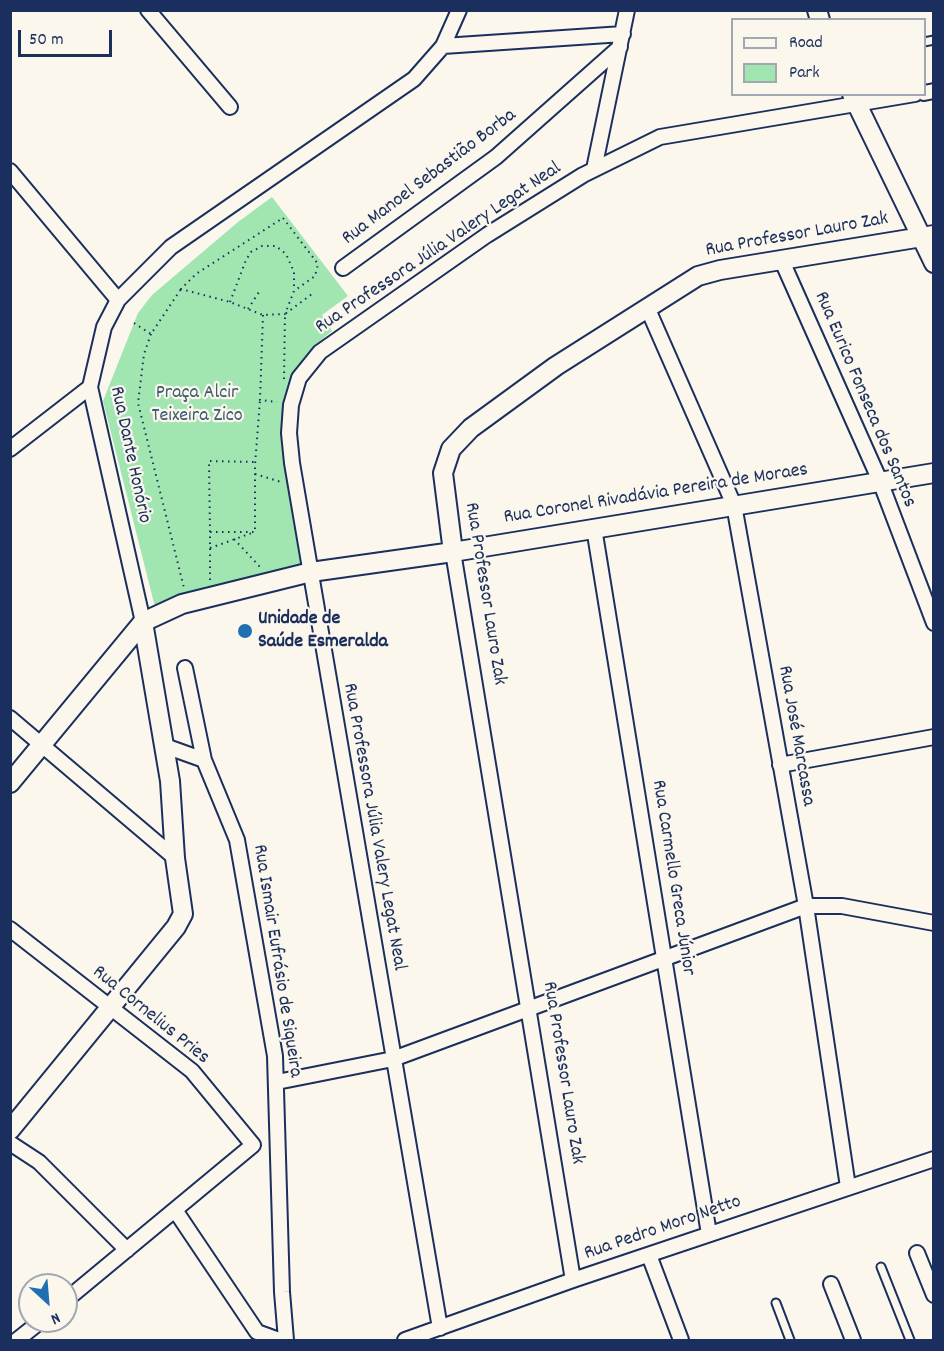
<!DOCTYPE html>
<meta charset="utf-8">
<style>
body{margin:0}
#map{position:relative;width:944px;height:1351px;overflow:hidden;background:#fbf7ec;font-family:Dekko,sans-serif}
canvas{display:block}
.frame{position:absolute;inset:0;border:12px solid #1b2f5e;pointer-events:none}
.legend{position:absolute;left:731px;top:18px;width:195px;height:78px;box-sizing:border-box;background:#fbf7ec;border:2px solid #a1a7b3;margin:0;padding:8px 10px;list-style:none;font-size:18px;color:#1b2f5e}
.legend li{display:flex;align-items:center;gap:12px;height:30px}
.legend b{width:30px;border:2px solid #a1a7b3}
.north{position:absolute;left:18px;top:1273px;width:60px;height:60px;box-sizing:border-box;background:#fbf7ec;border:2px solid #a1a7b3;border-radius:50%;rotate:154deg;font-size:16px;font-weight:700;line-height:24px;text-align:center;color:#1b2f5e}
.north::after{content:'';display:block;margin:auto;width:21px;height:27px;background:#1f6fb2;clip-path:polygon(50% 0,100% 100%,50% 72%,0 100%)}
.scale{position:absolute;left:18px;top:30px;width:94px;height:27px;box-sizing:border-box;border:3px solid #1b2f5e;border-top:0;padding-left:8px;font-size:18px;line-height:21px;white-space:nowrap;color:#1b2f5e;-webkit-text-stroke:4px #fbf7ec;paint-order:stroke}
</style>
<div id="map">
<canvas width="944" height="1351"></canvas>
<div class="frame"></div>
<ul class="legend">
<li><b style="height:8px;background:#fbf7ec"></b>Road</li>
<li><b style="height:16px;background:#a1e5b1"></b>Park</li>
</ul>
<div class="north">N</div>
<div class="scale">50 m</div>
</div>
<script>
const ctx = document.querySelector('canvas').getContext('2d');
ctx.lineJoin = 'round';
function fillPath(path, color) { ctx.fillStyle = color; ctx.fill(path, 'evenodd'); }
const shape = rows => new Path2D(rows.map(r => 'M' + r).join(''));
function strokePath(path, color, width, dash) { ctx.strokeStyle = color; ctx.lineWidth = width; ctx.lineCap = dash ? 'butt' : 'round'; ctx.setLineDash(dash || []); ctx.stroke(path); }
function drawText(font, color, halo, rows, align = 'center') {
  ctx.font = font + ' Dekko,sans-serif'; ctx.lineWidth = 4.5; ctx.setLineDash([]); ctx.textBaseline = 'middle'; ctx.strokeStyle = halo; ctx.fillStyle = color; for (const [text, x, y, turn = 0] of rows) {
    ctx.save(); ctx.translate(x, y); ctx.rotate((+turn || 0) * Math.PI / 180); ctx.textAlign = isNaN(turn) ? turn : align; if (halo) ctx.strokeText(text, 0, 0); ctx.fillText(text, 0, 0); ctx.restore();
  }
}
const green = shape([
 [272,197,348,296,322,315,332,331,315,345,294,374,286,400,304,566,155,607,103,401,138,313,152,295,238,222]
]);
const path = shape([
 [283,218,318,264,315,276,294,291,285,314,263,315,230,302,181,289,196,274,283,218],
 [230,302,246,260,251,252,262,246,276,246,286,254,294,272,294,290],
 [248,309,259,292],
 [263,315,260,400,277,402],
 [134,323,151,334,181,289],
 [151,334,144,354,138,403,184,588],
 [284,379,285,314,312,294],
 [255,474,281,482],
 [210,532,209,461,255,462],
 [234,539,261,568],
 [210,548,252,533],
 [210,580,210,532,255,532,255,465,260,400]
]);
const service = shape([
 [924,42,934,40],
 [881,1267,910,1340],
 [776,1303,790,1340]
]);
const minor = shape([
 [148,10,230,107],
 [443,46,623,34],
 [924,93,934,91],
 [594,169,627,10],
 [10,171,118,300],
 [782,261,880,481,934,623],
 [343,268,496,157,620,47],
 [647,307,734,505,806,906,848,1187],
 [10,449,90,387],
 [594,528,709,1234],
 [453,552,573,1280],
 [143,622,90,387,104,327,118,300,171,247,414,79,443,46,459,10],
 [185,668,204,760,237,840,275,1056,282,1292,286,1340],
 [10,718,175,858],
 [165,746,204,760],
 [780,765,934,737],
 [10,929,192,1071,253,1145,66,1300],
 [277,1082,393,1059,806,906,842,906,934,923],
 [10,1143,39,1162,127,1250],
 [175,1210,257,1332,279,1340],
 [917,1253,934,1295],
 [649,1255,681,1340],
 [831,1284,853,1340],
 [440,1328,292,463,289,433,291,405,299,378,320,352,487,235,583,175,660,137,915,94],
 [17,1340,41,1321],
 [405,1340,573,1280,934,1159]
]);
const tertiary = shape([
 [817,10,820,20],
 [852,94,934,263],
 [453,552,443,473,451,449,471,428,556,366,698,276,720,270,934,235],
 [10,783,143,622,182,604,311,572,453,552,934,473],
 [10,1130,176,927,183,914,175,858,170,781,143,622]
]);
const markers = [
 [245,631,8,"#1f6fb2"]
];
const streetNames = [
 ["Rua Manoel Sebastião Borba",430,178,-37],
 ["Rua Professor Lauro Zak",797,236,-10],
 ["Rua Professora Júlia Valery Legat Neal",439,249,-34],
 ["Rua Eurico Fonseca dos Santos",864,400,67],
 ["Rua Dante Honório",129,455,78],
 ["Rua Coronel Rivadávia Pereira de Moraes",656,495,-9],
 ["Rua Professor Lauro Zak",484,594,81],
 ["Rua José Marcassa",795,736,80],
 ["Rua Professora Júlia Valery Legat Neal",373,827,80],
 ["Rua Carmello Greca Júnior",672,878,81],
 ["Rua Ismair Eufrásio de Siqueira",276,961,81],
 ["Rua Cornelius Pries",150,1016,39],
 ["Rua Professor Lauro Zak",562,1073,81],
 ["Rua Pedro Moro Netto",663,1229,-19]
];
const parkNames = [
 ["Praça Alcir",197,394],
 ["Teixeira Zico",197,417]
];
const poiNames = [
 ["Unidade de",258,620],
 ["Saúde Esmeralda",258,643]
];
fillPath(green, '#a1e5b1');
strokePath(service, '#1b2f5e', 11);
strokePath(minor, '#1b2f5e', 18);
strokePath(tertiary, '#1b2f5e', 22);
strokePath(path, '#1b2f5e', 2, [1.5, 4.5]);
strokePath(service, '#fbf7ec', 7);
strokePath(minor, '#fbf7ec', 14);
strokePath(tertiary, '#fbf7ec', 18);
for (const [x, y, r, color] of markers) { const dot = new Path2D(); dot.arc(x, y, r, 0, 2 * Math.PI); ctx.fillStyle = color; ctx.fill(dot); strokePath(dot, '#fbf7ec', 2); }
drawText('20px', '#1b2f5e', '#fbf7ec', streetNames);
drawText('20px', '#3c5c73', '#fbf7ec', parkNames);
drawText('bold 20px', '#1b2f5e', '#fbf7ec', poiNames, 'left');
</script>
